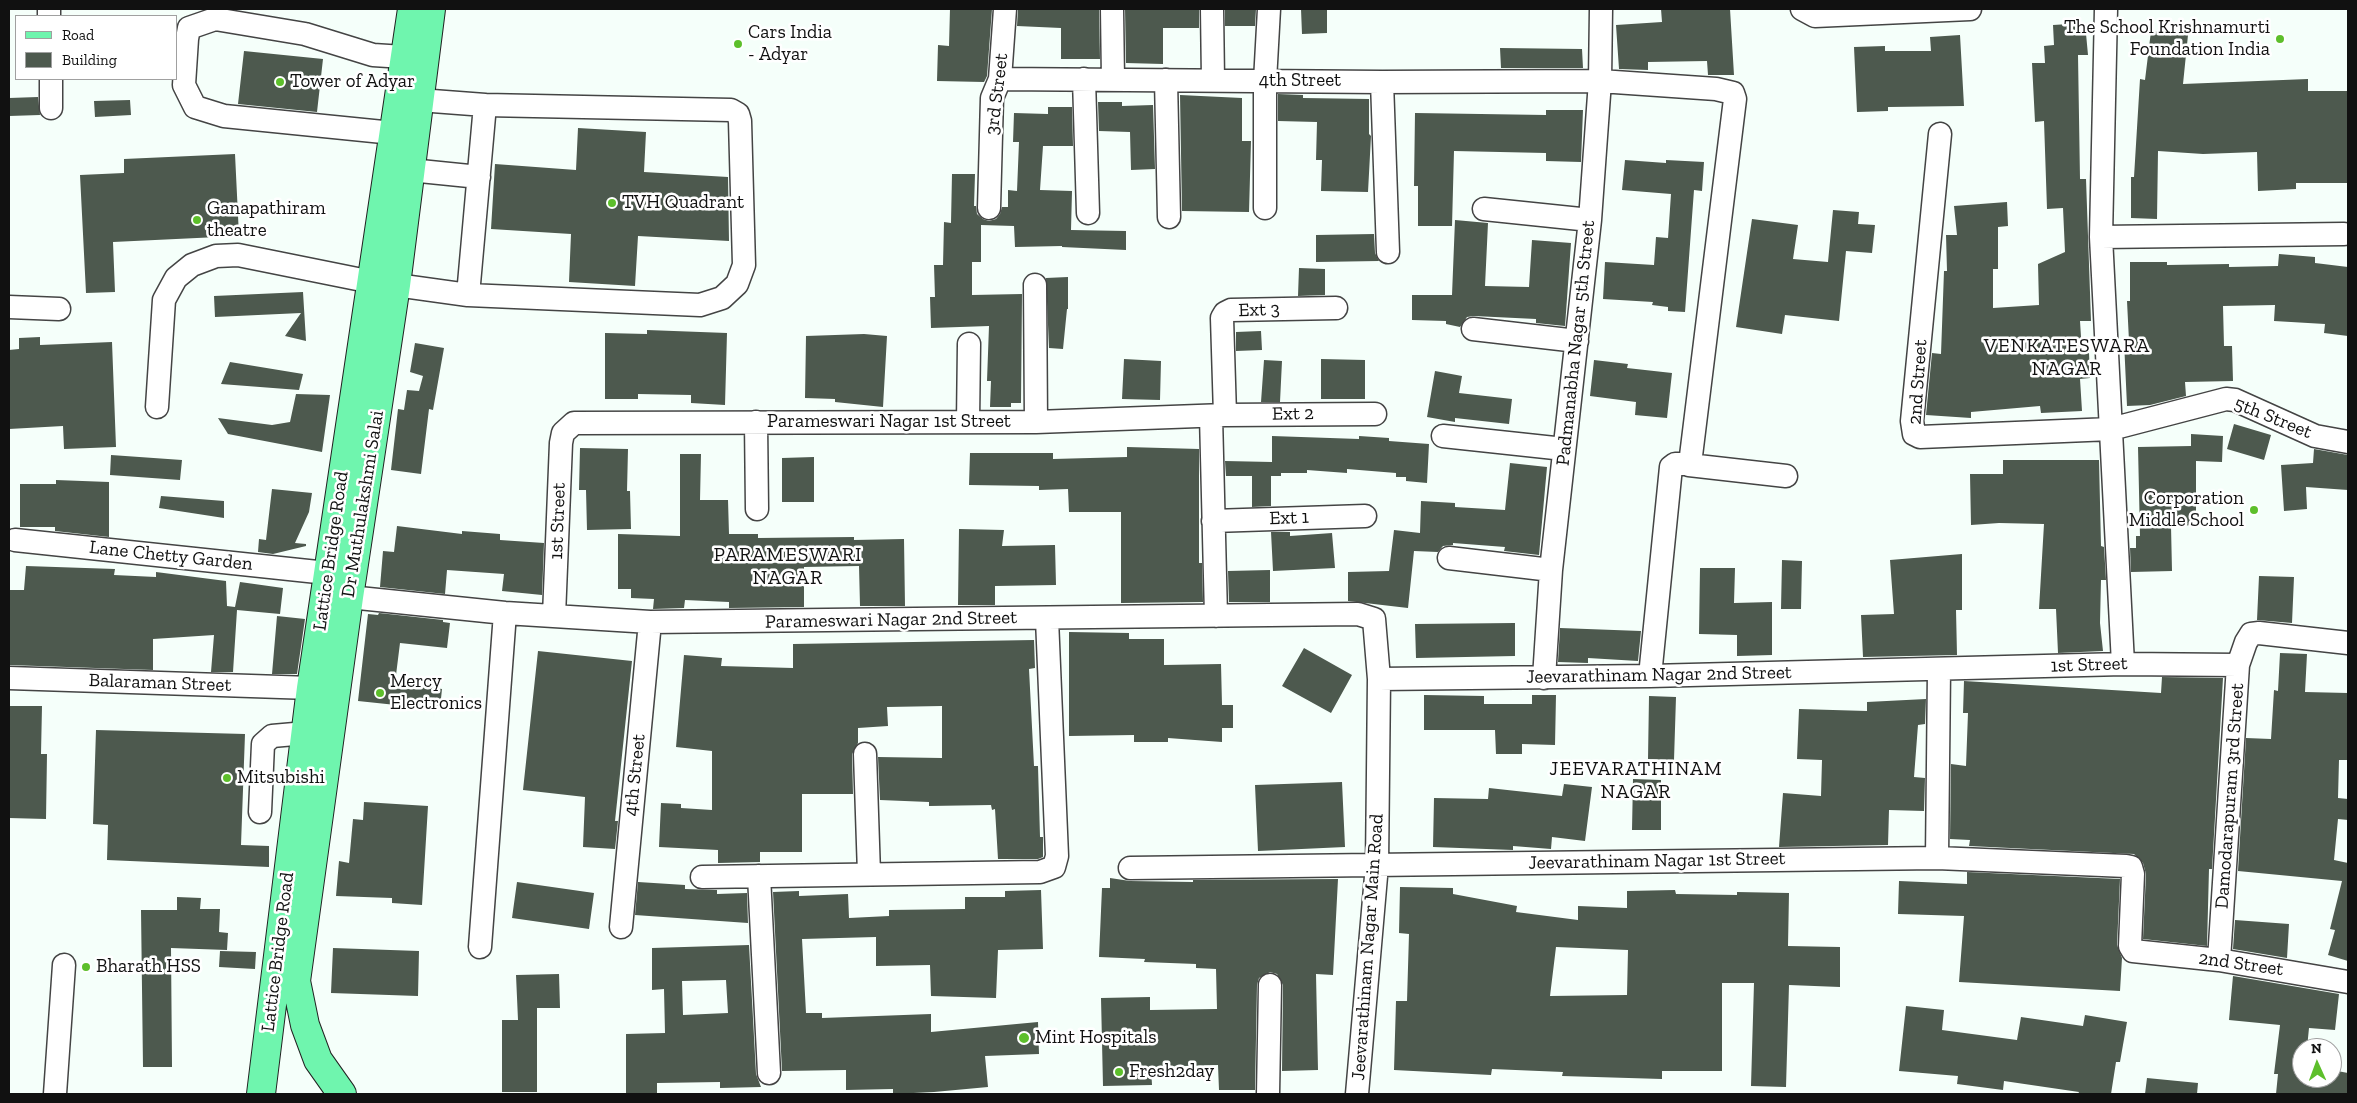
<!DOCTYPE html>
<style>
body{margin:0}
#map{position:relative;width:2357px;height:1103px;overflow:hidden;background:#f5fffa;font-family:"Zilla Slab",serif}
canvas{display:block}
.frame{position:absolute;inset:0;border:10px solid #111;pointer-events:none}
.legend{position:absolute;left:15px;top:15px;width:162px;height:65px;box-sizing:border-box;background:#fff;border:1px solid #a0a0a0;margin:0;padding:6px 9px;list-style:none;font-size:15px;color:#111}
.legend li{display:flex;align-items:center;gap:10px;height:25px}
.legend b{width:25px;border:1px solid #a0a0a0}
.north{position:absolute;left:2292px;top:1038px;width:50px;height:50px;box-sizing:border-box;background:#fff;border:1px solid #a0a0a0;border-radius:50%;rotate:358deg;font-size:14px;font-weight:700;line-height:20px;text-align:center;color:#111}
.north::after{content:'';display:block;margin:auto;width:18px;height:22px;background:#5dbf2b;clip-path:polygon(50% 0,100% 100%,50% 72%,0 100%)}
</style>
<div id="map">
<canvas width="2357" height="1103"></canvas>
<div class="frame"></div>
<ul class="legend">
<li><b style="height:6px;background:#6ff5ae"></b>Road</li>
<li><b style="height:14px;background:#4d594e"></b>Building</li>
</ul>
<div class="north">N</div>
</div>
<script>
const ctx = document.querySelector('canvas').getContext('2d');
ctx.lineJoin = 'round';
function fillPath(path, color) { ctx.fillStyle = color; ctx.fill(path, 'evenodd'); }
const shape = rows => new Path2D(rows.map(r => 'M' + r).join(''));
function strokePath(path, color, width, dash) { ctx.strokeStyle = color; ctx.lineWidth = width; ctx.lineCap = dash ? 'butt' : 'round'; ctx.setLineDash(dash || []); ctx.stroke(path); }
function drawText(font, color, halo, rows, align = 'center') {
  ctx.font = font + ' "Zilla Slab",serif'; ctx.lineWidth = 5; ctx.setLineDash([]); ctx.textBaseline = 'middle'; ctx.strokeStyle = halo; ctx.fillStyle = color; for (const [text, x, y, turn = 0] of rows) {
    ctx.save(); ctx.translate(x, y); ctx.rotate((+turn || 0) * Math.PI / 180); ctx.textAlign = isNaN(turn) ? turn : align; if (halo) ctx.strokeText(text, 0, 0); ctx.fillText(text, 0, 0); ctx.restore();
  }
}
const building = shape([
 [950,9,992,9,987,76,984,82,937,81,938,45,949,46],
 [1018,9,1099,9,1100,59,1061,59,1061,28,1017,26],
 [1125,9,1199,9,1199,28,1163,28,1163,64,1126,63],
 [1225,9,1256,9,1255,26,1225,26],
 [1301,9,1327,9,1327,33,1302,34],
 [1661,9,1730,9,1734,75,1708,75,1707,61,1648,62,1648,70,1619,69,1616,25,1662,22],
 [2085,23,2088,55,2078,55,2080,179,2086,179,2091,321,2080,321,2082,353,2089,353,2090,378,2080,379,2082,411,2041,413,2040,406,1971,412,1971,418,1926,415,1932,353,1941,354,1944,271,1947,271,1946,235,1957,235,1954,206,2007,202,2008,226,1998,227,1998,269,1993,269,1993,308,2039,305,2038,264,2065,252,2063,208,2047,209,2044,121,2035,122,2032,63,2045,63,2044,46,2054,45,2053,25],
 [2151,31,2188,35,2183,84,2308,79,2308,91,2348,91,2348,183,2296,183,2296,189,2258,191,2257,152,2203,154,2158,151,2157,219,2131,218,2131,177,2134,177,2140,79,2145,80],
 [1960,35,1964,106,1888,107,1888,111,1857,112,1854,47,1885,46,1885,51,1931,51,1930,37],
 [1500,48,1582,49,1583,68,1501,68],
 [244,51,323,59,317,112,238,104],
 [1278,94,1303,95,1303,98,1369,99,1369,134,1371,136,1368,192,1321,191,1322,160,1316,160,1317,122,1278,121],
 [1180,95,1242,98,1242,141,1251,141,1249,212,1182,211],
 [38,97,40,115,9,116,9,98],
 [130,100,131,115,95,117,94,101],
 [1098,102,1122,102,1122,106,1153,105,1155,169,1131,170,1130,132,1099,131],
 [1048,107,1072,107,1073,146,1043,146,1040,190,1072,191,1071,230,1126,231,1126,250,1062,247,1062,246,1015,247,1014,226,981,225,981,262,972,262,972,295,1022,294,1021,403,1011,403,1011,407,990,407,991,381,987,381,989,326,931,328,930,297,935,297,934,265,943,265,944,222,951,223,952,174,975,174,974,206,976,206,977,214,983,219,989,221,996,219,1000,214,1002,207,1008,207,1008,190,1017,191,1019,142,1013,142,1014,113,1048,114],
 [1546,110,1583,110,1581,162,1546,161,1546,153,1454,151,1452,226,1418,226,1418,186,1414,186,1415,113,1546,115],
 [578,128,646,132,644,172,728,177,729,241,638,236,635,286,569,282,571,234,491,229,495,164,576,170],
 [235,154,239,236,113,242,115,292,86,293,80,175,124,173,124,159],
 [1625,160,1666,163,1666,160,1704,162,1702,191,1694,190,1685,312,1668,311,1668,307,1652,305,1653,302,1603,299,1605,262,1654,265,1656,237,1668,238,1671,194,1622,190],
 [1833,210,1859,212,1858,224,1875,225,1872,253,1846,251,1839,321,1785,315,1782,334,1736,327,1752,219,1798,225,1793,259,1828,262],
 [1455,220,1488,223,1485,286,1529,287,1532,240,1571,243,1565,326,1536,323,1536,319,1474,316,1467,317,1460,327,1446,324,1446,321,1412,320,1412,295,1452,295],
 [1374,234,1375,253,1379,261,1316,262,1316,235],
 [2279,254,2315,257,2315,263,2348,267,2348,336,2324,333,2325,324,2274,321,2275,305,2223,306,2224,346,2232,346,2233,381,2185,382,2186,396,2150,405,2127,406,2124,341,2129,341,2127,301,2130,301,2130,262,2167,262,2167,265,2229,264,2229,267,2278,266],
 [1299,268,1325,269,1325,295,1298,296],
 [1068,277,1068,309,1067,309,1063,349,1049,348,1046,278],
 [303,292,306,341,285,336,301,313,215,317,214,296],
 [647,330,727,333,725,405,691,403,691,395,638,394,638,399,605,399,605,333,647,334],
 [1261,331,1262,350,1236,351,1236,332],
 [864,334,887,336,883,407,835,402,835,399,805,398,806,336],
 [40,337,40,345,112,342,116,447,64,449,63,426,9,429,9,350,19,349,19,338],
 [415,343,444,348,433,410,429,409,421,474,391,470,398,409,404,410,407,390,419,391,423,376,410,372],
 [1124,359,1161,361,1160,400,1122,399],
 [1321,359,1365,360,1365,399,1321,399],
 [1264,360,1282,361,1280,402,1261,402],
 [1594,360,1628,364,1627,368,1672,373,1667,418,1635,415,1636,402,1590,396],
 [230,362,303,374,299,390,221,384],
 [1435,371,1462,376,1459,393,1512,399,1509,424,1455,418,1455,422,1427,417],
 [296,394,330,395,322,452,228,434,218,418,272,425,290,422],
 [2234,424,2271,435,2264,460,2227,449],
 [2191,434,2223,436,2222,462,2196,461,2196,525,2171,526,2172,571,2131,572,2130,548,2136,548,2136,536,2140,536,2138,447,2191,446],
 [1272,436,1359,439,1359,436,1389,438,1389,441,1429,444,1427,483,1406,481,1406,477,1396,477,1396,473,1347,469,1347,473,1307,470,1307,473,1281,473,1281,476,1271,476,1271,506,1252,507,1252,476,1226,476,1225,461,1272,462],
 [1127,447,1199,449,1199,563,1202,563,1203,602,1121,603,1121,512,1069,512,1068,489,1039,490,1039,486,969,485,970,453,1053,453,1053,459,1127,457],
 [580,448,628,449,627,491,630,491,631,529,587,530,586,490,579,490],
 [2314,449,2348,455,2348,490,2306,487,2307,509,2284,511,2281,465,2313,463],
 [680,454,701,454,700,500,728,500,729,534,758,534,758,538,854,537,854,540,904,539,905,606,860,606,859,566,804,567,804,607,729,608,729,602,685,600,684,608,653,609,654,599,631,598,631,589,618,589,618,534,680,536],
 [111,455,182,460,180,480,110,475],
 [814,457,814,502,782,502,782,458],
 [2003,460,2099,460,2101,546,2104,547,2106,580,2101,580,2100,623,2103,651,2058,653,2056,609,2039,609,2044,524,1999,523,1971,525,1970,474,2003,474],
 [1510,463,1547,467,1539,555,1504,551,1505,547,1453,543,1453,545,1443,546,1438,552,1414,551,1408,608,1348,601,1348,572,1389,571,1394,530,1420,533,1421,501,1455,503,1455,507,1505,510],
 [56,480,109,482,109,537,55,531,55,527,20,527,20,484,56,484],
 [272,489,312,493,309,512,295,543,306,544,306,546,273,554,258,552,259,539,266,540],
 [161,496,224,501,224,518,159,508],
 [397,526,462,534,462,531,500,534,500,540,544,543,542,595,502,591,504,574,447,570,445,594,380,587,383,551,394,552],
 [959,529,1004,530,1002,546,1055,545,1056,585,995,586,995,605,958,605],
 [1271,532,1290,532,1290,536,1332,533,1335,568,1273,571],
 [1962,554,1962,610,1956,610,1957,655,1863,657,1861,615,1894,614,1890,560],
 [1782,560,1802,561,1801,609,1781,609],
 [26,566,115,569,114,575,156,577,156,572,226,581,227,606,235,607,240,582,283,588,280,614,237,610,233,672,211,672,214,635,153,639,153,670,9,665,9,590,24,590],
 [1700,568,1735,568,1734,603,1772,602,1772,655,1737,656,1737,635,1699,634],
 [1270,570,1270,602,1229,602,1228,571],
 [2259,576,2294,577,2292,623,2257,620],
 [379,613,443,620,443,622,450,623,447,648,400,643,395,683,442,689,440,708,397,702,396,705,358,701,368,614,378,615],
 [277,616,305,619,297,674,272,674],
 [1515,623,1515,656,1416,658,1415,624],
 [1560,628,1641,631,1638,661,1588,658,1588,663,1558,662],
 [1069,632,1129,633,1129,639,1164,639,1164,665,1221,664,1222,705,1233,705,1233,728,1222,728,1222,742,1168,738,1168,742,1134,742,1134,735,1069,736],
 [1034,640,1035,668,1029,669,1034,766,1038,766,1040,837,1043,837,1043,857,1038,859,998,859,995,809,992,810,991,805,929,806,929,802,880,800,878,757,942,758,942,706,887,707,888,726,858,728,858,743,852,754,853,794,802,794,802,852,760,852,760,862,718,863,718,850,659,847,661,803,681,804,681,808,712,810,712,751,676,747,684,655,722,658,721,666,793,668,793,644],
 [1304,648,1352,675,1331,713,1282,686],
 [538,651,632,661,615,821,618,821,615,849,583,847,585,797,523,790],
 [2280,653,2307,654,2305,692,2348,693,2348,760,2339,760,2338,798,2348,799,2348,820,2338,819,2334,860,2348,863,2348,961,2328,955,2335,930,2330,929,2342,881,2238,871,2246,738,2271,739,2274,690,2278,691],
 [2162,677,2223,678,2212,869,2209,869,2207,946,2143,939,2146,874,2143,863,2134,854,1969,846,1970,840,1950,839,1951,764,1966,766,1968,713,1963,713,1964,681,2161,693],
 [1424,695,1484,696,1484,704,1532,704,1532,695,1556,695,1555,745,1522,744,1522,754,1496,754,1495,730,1424,730],
 [1649,696,1676,697,1674,760,1648,759],
 [1926,699,1925,724,1918,725,1914,777,1925,778,1924,811,1889,810,1888,845,1779,847,1783,793,1821,796,1822,760,1797,759,1799,709,1867,711,1867,702],
 [9,706,42,706,41,754,47,754,46,819,9,818],
 [96,730,245,734,241,845,269,846,269,867,107,860,108,825,93,824],
 [1633,779,1661,780,1661,830,1632,830],
 [1342,782,1345,847,1258,851,1255,785],
 [1564,784,1592,787,1585,841,1552,837,1551,849,1513,846,1513,850,1433,847,1434,798,1488,799,1489,788,1562,796],
 [364,802,428,806,422,905,392,903,392,898,336,896,339,861,349,863,353,819,363,820],
 [1967,872,2120,879,2117,945,2122,958,2120,991,1959,982,1964,916,1898,914,1899,881,1967,884],
 [1110,878,1130,881,1193,882,1193,880,1338,879,1333,975,1316,974,1318,1070,1282,1071,1283,985,1277,974,1270,972,1259,978,1257,985,1255,1090,1219,1090,1218,1065,1151,1067,1152,1085,1103,1086,1101,998,1150,997,1150,1010,1217,1009,1216,969,1196,968,1196,964,1144,962,1145,959,1099,957,1102,888,1110,888],
 [517,882,594,893,589,929,512,918],
 [638,882,685,885,685,889,717,890,717,894,747,893,748,923,635,915],
 [1400,887,1453,888,1453,894,1517,906,1516,912,1578,920,1578,906,1627,908,1627,891,1675,890,1676,894,1737,895,1737,892,1789,893,1788,946,1840,947,1840,987,1789,985,1786,1087,1751,1086,1754,983,1722,983,1722,1071,1662,1071,1662,1079,1562,1076,1563,1072,1492,1069,1491,1075,1394,1070,1396,1001,1407,1001,1409,934,1399,933],
 [1556,947,1628,950,1627,995,1550,996],
 [1041,890,1043,949,998,950,996,998,931,996,930,965,876,966,876,937,802,939,806,1013,822,1013,822,1018,931,1014,931,1032,1038,1022,1039,1054,985,1056,988,1087,934,1092,893,1094,893,1089,846,1090,846,1070,782,1071,773,892,799,891,799,896,848,894,849,918,889,916,889,910,965,909,965,897,1005,897,1005,891],
 [177,897,201,898,200,909,220,909,219,932,228,933,227,950,171,948,172,1067,143,1067,141,910,177,910],
 [2235,920,2289,924,2287,958,2233,949],
 [749,945,756,1074,761,1087,720,1088,720,1082,657,1083,657,1094,626,1094,626,1034,665,1033,664,989,652,990,652,948],
 [726,980,728,1013,683,1015,682,981],
 [333,948,419,951,418,996,331,993],
 [220,951,256,952,255,969,219,967],
 [559,974,560,1008,537,1008,537,1092,502,1092,502,1020,518,1020,516,975],
 [2233,976,2339,994,2335,1030,2309,1028,2307,1048,2302,1048,2302,1078,2332,1078,2332,1070,2348,1073,2348,1094,2276,1094,2278,1074,2274,1074,2280,1025,2229,1020],
 [1906,1006,1944,1010,1942,1030,2017,1040,2021,1017,2083,1026,2085,1015,2127,1022,2120,1062,2116,1062,2111,1094,2078,1094,2079,1092,2004,1081,2003,1090,1957,1084,1958,1076,1899,1071],
 [2147,1078,2198,1083,2197,1094,2145,1094]
]);
const minor = shape([
 [49,9,49,16],
 [1112,9,1113,80],
 [1212,9,1213,80],
 [1802,9,1815,16,1970,9],
 [2106,9,2101,237,2123,664],
 [51,79,51,108],
 [1000,79,1382,82,1600,81,1716,89,1733,93,1735,99,1690,464,1675,464,1671,467,1650,676],
 [1084,79,1088,213],
 [1166,80,1169,217],
 [1382,82,1388,252],
 [393,133,224,116,195,107,184,85,187,39,189,28,215,19,305,34,373,55,404,57],
 [1940,134,1912,421,1914,434,1920,437,2111,429,2226,399,2235,400,2315,436,2348,442],
 [410,170,479,177],
 [989,208,992,98,1000,79,1005,9],
 [1265,208,1265,81,1269,9],
 [1484,209,1590,220],
 [2101,237,2344,234],
 [396,285,468,295,700,305,722,298,737,284,744,265,740,121,738,114,731,110,485,105,419,100],
 [1035,285,1036,422],
 [468,295,485,105],
 [9,307,59,309],
 [1473,329,1577,341],
 [157,407,164,300,176,278,192,265,216,256,238,255,372,282],
 [1225,415,1222,318,1225,313,1231,310,1336,308],
 [1211,416,1216,616],
 [756,422,757,509],
 [968,422,969,344],
 [1443,436,1564,449],
 [1689,465,1786,476],
 [1213,521,1365,516],
 [15,540,327,573],
 [1449,558,1551,570],
 [349,597,505,613,650,622,1358,614,1374,619,1379,679,1377,865,1357,1094],
 [554,616,561,443,563,433,574,423,1036,422,1225,415,1375,414],
 [9,678,311,688],
 [1544,678,1551,570,1590,220,1600,81,1601,9],
 [1379,679,1650,676,2123,664,2238,665],
 [865,754,869,874],
 [260,812,263,744,272,736,306,733],
 [1937,858,1939,670],
 [1130,868,1937,858,2126,866,2131,867,2133,874,2130,946,2133,951,2219,960,2348,982],
 [759,876,769,1073],
 [702,877,1040,872,1054,867,1057,856,1047,619],
 [621,927,650,622],
 [480,947,505,613],
 [2219,960,2238,665,2246,642,2251,634,2259,633,2348,643],
 [55,1094,64,965],
 [1268,1094,1270,985]
]);
const major = shape([
 [261,1094,311,688,412,9],
 [342,1094,318,1060,305,1025,296,981,349,597,396,285,431,9]
]);
const markers = [
 [2280,39,5,"#5dbf2b"],
 [738,44,5,"#5dbf2b"],
 [280,82,5,"#5dbf2b"],
 [612,203,5,"#5dbf2b"],
 [197,220,5,"#5dbf2b"],
 [2254,510,5,"#5dbf2b"],
 [380,693,5,"#5dbf2b"],
 [227,778,5,"#5dbf2b"],
 [86,967,5,"#5dbf2b"],
 [1024,1038,6,"#5dbf2b"],
 [1119,1072,5,"#5dbf2b"]
];
const poiNames = [
 ["The School Krishnamurti",2270,28,"right"],
 ["Foundation India",2270,50,"right"],
 ["Cars India",748,33],
 ["- Adyar",748,55],
 ["Tower of Adyar",290,82],
 ["TVH Quadrant",622,203],
 ["Ganapathiram",207,209],
 ["theatre",207,231],
 ["Corporation",2244,499,"right"],
 ["Middle School",2244,521,"right"],
 ["Mercy",390,682],
 ["Electronics",390,704],
 ["Mitsubishi",237,778],
 ["Bharath HSS",96,967],
 ["Mint Hospitals",1035,1038],
 ["Fresh2day",1129,1072]
];
const streetNames = [
 ["4th Street",1300,81],
 ["3rd Street",997,94,-83],
 ["Ext 3",1259,310,-2],
 ["Padmanabha Nagar 5th Street",1576,343,-84],
 ["2nd Street",1918,382,-86],
 ["Ext 2",1293,414,-1],
 ["5th Street",2273,418,22],
 ["Parameswari Nagar 1st Street",889,422],
 ["Dr Muthulakshmi Salai",363,504,-81],
 ["Ext 1",1289,518,-2],
 ["1st Street",558,521,-88],
 ["Lattice Bridge Road",331,551,-82],
 ["Lane Chetty Garden",171,556,6],
 ["Parameswari Nagar 2nd Street",891,620,-1],
 ["1st Street",2089,665,-2],
 ["Jeevarathinam Nagar 2nd Street",1659,675,-1],
 ["Balaraman Street",160,683,2],
 ["4th Street",635,775,-84],
 ["Damodarapuram 3rd Street",2230,796,-86],
 ["Jeevarathinam Nagar 1st Street",1657,861,-1],
 ["Jeevarathinam Nagar Main Road",1368,947,-86],
 ["Lattice Bridge Road",278,952,-83],
 ["2nd Street",2241,964,8]
];
const neighbourhoodNames = [
 ["VENKATESWARA",2067,346],
 ["NAGAR",2067,369],
 ["PARAMESWARI",788,555],
 ["NAGAR",788,578],
 ["JEEVARATHINAM",1636,769],
 ["NAGAR",1636,792]
];
fillPath(building, '#4d594e');
strokePath(minor, '#444', 25);
strokePath(major, '#222', 30);
strokePath(minor, '#fff', 22);
strokePath(major, '#6ff5ae', 28);
for (const [x, y, r, color] of markers) { const dot = new Path2D(); dot.arc(x, y, r, 0, 2 * Math.PI); ctx.fillStyle = color; ctx.fill(dot); strokePath(dot, '#fff', 2); }
drawText('19px', '#111', '#fff', poiNames, 'left');
drawText('19px', '#111', '#fff', streetNames);
ctx.letterSpacing = '1px';
drawText('20px', '#111', '#fff', neighbourhoodNames);
ctx.letterSpacing = '0px';
</script>
